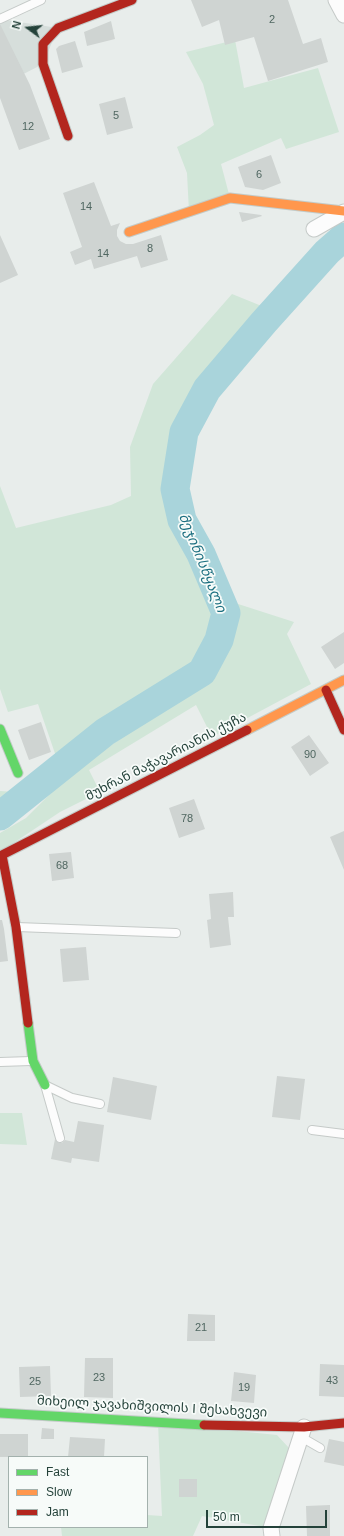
<!DOCTYPE html>
<meta charset="utf-8">
<style>
body{margin:0}
#map{position:relative;width:344px;height:1536px;overflow:hidden;background:#e8edeb;font-family:Helvetica,sans-serif}
canvas{display:block}
.legend{position:absolute;left:8px;top:1456px;width:140px;height:72px;box-sizing:border-box;background:#f7fbf9;border:1px solid #a3b1ad;margin:0;padding:5px 7px;list-style:none;font-size:12px;color:#24423a}
.legend li{display:flex;align-items:center;gap:8px;height:20px}
.legend b{width:20px;border:1px solid #a3b1ad}
.north{position:absolute;left:8px;top:8px;width:40px;height:40px;-webkit-text-stroke:3px #f7fbf9;paint-order:stroke;rotate:285deg;font-size:11px;font-weight:700;line-height:16px;text-align:center;color:#24423a}
.north::after{content:'';display:block;margin:auto;width:14px;height:18px;background:#24423a;clip-path:polygon(50% 0,100% 100%,50% 72%,0 100%)}
.scale{position:absolute;left:206px;top:1510px;width:121px;height:18px;box-sizing:border-box;border:2px solid #24423a;border-top:0;padding-left:5px;font-size:12px;line-height:14px;white-space:nowrap;color:#24423a;-webkit-text-stroke:3px #f7fbf9;paint-order:stroke}
</style>
<div id="map">
<canvas width="344" height="1536"></canvas>
<ul class="legend">
<li><b style="height:5px;background:#63d668"></b>Fast</li>
<li><b style="height:5px;background:#ff974d"></b>Slow</li>
<li><b style="height:5px;background:#b3261e"></b>Jam</li>
</ul>
<div class="north">N</div>
<div class="scale">50 m</div>
</div>
<script>
const ctx = document.querySelector('canvas').getContext('2d');
ctx.lineJoin = 'round';
function fillPath(path, color) { ctx.fillStyle = color; ctx.fill(path, 'evenodd'); }
const shape = rows => new Path2D(rows.map(r => 'M' + r).join(''));
function strokePath(path, color, width, dash) { ctx.strokeStyle = color; ctx.lineWidth = width; ctx.lineCap = dash ? 'butt' : 'round'; ctx.setLineDash(dash || []); ctx.stroke(path); }
function drawText(font, color, halo, rows, align = 'center') {
  ctx.font = font + ' Helvetica,"Noto Sans Georgian",sans-serif'; ctx.lineWidth = 3.5; ctx.setLineDash([]); ctx.textBaseline = 'middle'; ctx.strokeStyle = halo; ctx.fillStyle = color; for (const [text, x, y, turn = 0] of rows) {
    ctx.save(); ctx.translate(x, y); ctx.rotate((+turn || 0) * Math.PI / 180); ctx.textAlign = isNaN(turn) ? turn : align; if (halo) ctx.strokeText(text, 0, 0); ctx.fillText(text, 0, 0); ctx.restore();
  }
}
const built = shape([
 [0,19,58,28,43,64,0,86]
]);
const green = shape([
 [235,40,244,88,318,68,339,132,286,149,281,138,221,164,230,198,189,212,187,173,177,147,200,135,214,125,203,84,186,52],
 [232,294,274,311,207,389,184,432,175,489,182,520,201,554,226,613,219,640,202,672,105,732,60,768,38,704,8,712,0,689,0,486,16,528,111,505,131,496,130,447,153,384],
 [235,603,294,622,287,634,311,684,212,737,196,705,89,770,100,792,60,812,0,852,0,833,26,818,72,772,201,683,222,664,231,637],
 [0,791,29,793,0,816],
 [0,1113,22,1113,27,1145,0,1144],
 [158,1423,277,1435,289,1448,271,1528,202,1516,193,1536,62,1536,61,1527,147,1527,147,1515,162,1516]
]);
const river = shape([
 [0,816,105,732,202,672,219,640,226,613,201,554,182,520,175,489,184,432,207,389,264,322,327,252,344,237]
]);
const building = shape([
 [191,0,288,0,303,44,321,38,328,62,268,81,254,37,225,45,219,20,202,27],
 [111,21,115,39,87,46,84,32],
 [0,24,30,85,50,139,19,150,0,98],
 [75,41,83,67,62,73,56,49,59,46],
 [125,97,133,128,107,135,99,104],
 [271,155,281,183,263,190,245,187,238,167],
 [94,182,111,226,120,223,117,230,117,236,120,241,126,244,133,244,161,235,168,260,141,268,137,256,94,269,91,259,75,265,70,252,82,247,63,193],
 [239,212,261,215,262,216,242,222],
 [0,235,18,275,0,283],
 [344,632,344,663,335,669,321,647],
 [41,722,51,752,29,760,18,730],
 [309,735,329,763,310,776,291,747],
 [194,799,205,829,179,838,169,808],
 [344,831,344,870,330,837],
 [71,852,74,878,52,881,49,854],
 [233,892,234,917,228,917,231,945,210,948,207,920,211,919,209,894],
 [0,920,2,920,4,929,8,961,0,962],
 [86,947,89,980,63,982,60,949],
 [277,1076,305,1079,300,1120,272,1117],
 [113,1077,157,1086,151,1120,107,1112],
 [78,1121,104,1125,99,1162,72,1158,71,1163,51,1159,55,1139,59,1143,62,1143,65,1140,74,1142],
 [188,1314,215,1315,215,1341,187,1341],
 [85,1358,113,1358,113,1398,84,1397],
 [320,1364,344,1365,344,1397,319,1396],
 [50,1366,51,1396,20,1397,19,1367],
 [234,1372,256,1375,254,1403,231,1401],
 [42,1428,54,1429,54,1439,41,1439],
 [0,1434,28,1434,28,1457,0,1457],
 [70,1437,105,1439,104,1457,68,1457],
 [329,1439,344,1442,344,1466,324,1462],
 [179,1479,197,1479,197,1497,179,1497],
 [330,1505,330,1536,307,1536,306,1506]
]);
const lane = shape([
 [0,19,41,0],
 [17,927,176,933],
 [0,1062,31,1061],
 [312,1130,344,1134],
 [60,1138,45,1085,72,1098,100,1104],
 [301,1437,320,1448]
]);
const street = shape([
 [336,0,344,15],
 [314,229,344,212],
 [272,1536,271,1528,304,1427]
]);
const fast = shape([
 [0,729,18,773],
 [28,1023,33,1061,45,1085],
 [0,1413,204,1425]
]);
const slow = shape([
 [129,232,230,198,344,211],
 [247,730,344,680]
]);
const jam = shape([
 [68,136,43,64,43,44,58,28,132,0],
 [326,690,344,730],
 [2,855,16,927,28,1023],
 [0,856,247,730],
 [204,1425,304,1427,344,1423]
]);
const numberNames = [
 ["2",272,20],
 ["5",116,116],
 ["12",28,127],
 ["6",259,175],
 ["14",86,207],
 ["8",150,249],
 ["14",103,254],
 ["90",310,755],
 ["78",187,819],
 ["68",62,866],
 ["21",201,1328],
 ["23",99,1378],
 ["43",332,1381],
 ["25",35,1382],
 ["19",244,1388]
];
const streetNames = [
 ["მუხრან მაჭავარიანის ქუჩა",166,757,-27],
 ["მიხეილ ჯავახიშვილის I შესახვევი",152,1407,3]
];
const waterNames = [
 ["მეჯინისწყალი",202,563,68]
];
fillPath(built, '#d6dedb');
fillPath(green, '#d1e6d8');
strokePath(river, '#a9d4db', 29);
fillPath(building, '#cfd4d2');
strokePath(lane, '#c5cac8', 10);
strokePath(street, '#c5cac8', 17);
strokePath(fast, '#c3cbc8', 11);
strokePath(slow, '#c3cbc8', 11);
strokePath(jam, '#c3cbc8', 11);
strokePath(lane, '#fcfcfc', 8);
strokePath(street, '#fcfcfc', 15);
strokePath(fast, '#63d668', 9);
strokePath(slow, '#ff974d', 9);
strokePath(jam, '#b3261e', 9);
drawText('11px', '#506761', null, numberNames);
drawText('13px', '#24423a', '#f7fbf9', streetNames);
drawText('italic 14px', '#1c6f80', '#f7fbf9', waterNames);
</script>
